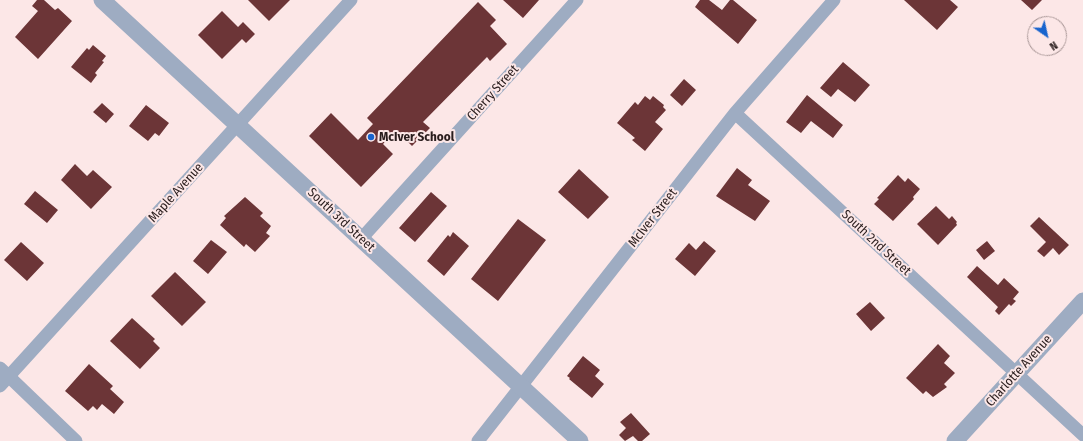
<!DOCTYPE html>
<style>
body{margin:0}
#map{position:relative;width:1083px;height:441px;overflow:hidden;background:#fce7e7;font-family:"Fira Sans Condensed",sans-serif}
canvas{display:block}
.north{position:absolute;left:1027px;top:16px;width:40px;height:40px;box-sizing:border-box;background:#fce7e7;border:1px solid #a89696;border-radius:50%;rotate:146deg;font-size:11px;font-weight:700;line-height:16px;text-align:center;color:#291d1d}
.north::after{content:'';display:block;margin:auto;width:14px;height:18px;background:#1864ce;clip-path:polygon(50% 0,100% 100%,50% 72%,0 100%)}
</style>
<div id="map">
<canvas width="1083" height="441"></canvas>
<div class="north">N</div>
</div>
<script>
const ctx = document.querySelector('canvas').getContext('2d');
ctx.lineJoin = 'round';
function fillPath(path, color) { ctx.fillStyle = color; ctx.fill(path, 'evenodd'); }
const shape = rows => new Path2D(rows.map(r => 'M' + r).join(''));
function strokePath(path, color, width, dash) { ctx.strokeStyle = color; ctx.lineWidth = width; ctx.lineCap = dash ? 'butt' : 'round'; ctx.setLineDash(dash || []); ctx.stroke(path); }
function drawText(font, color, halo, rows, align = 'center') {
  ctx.font = font + ' "Fira Sans Condensed",sans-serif'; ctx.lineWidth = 4; ctx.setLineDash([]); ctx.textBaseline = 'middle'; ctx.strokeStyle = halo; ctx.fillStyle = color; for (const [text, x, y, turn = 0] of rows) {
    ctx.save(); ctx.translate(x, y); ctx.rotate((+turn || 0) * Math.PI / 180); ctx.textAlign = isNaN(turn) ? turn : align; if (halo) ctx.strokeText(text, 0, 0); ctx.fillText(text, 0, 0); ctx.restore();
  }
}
const building = shape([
 [37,0,44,0,55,10,58,8,72,21,38,59,15,37,38,11,32,6],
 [248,0,290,0,269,21],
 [503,0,539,0,523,18],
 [700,0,709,0,722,10,730,0,733,0,757,20,738,44,695,7],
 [904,0,950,0,958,7,937,30],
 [1021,0,1042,0,1032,10],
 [478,2,496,20,490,26,507,44,490,61,487,57,423,122,430,128,412,146,396,130,383,144,393,154,361,187,309,136,331,113,358,140,373,124,367,118],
 [222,11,238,27,243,22,255,34,246,43,242,39,222,59,198,35],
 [93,45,106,56,102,61,104,62,95,73,97,75,91,83,71,67,87,48,89,50],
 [843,62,870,85,855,102,838,89,831,97,820,88],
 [684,79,696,90,682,106,670,95],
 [807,95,843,125,833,138,811,121,801,133,786,122],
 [645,96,650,100,653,96,664,105,663,107,666,110,655,122,663,129,645,151,632,140,635,138,617,123,635,102,638,105],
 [102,103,114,114,106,123,93,112],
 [146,105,169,123,159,136,155,133,148,141,129,126],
 [75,164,87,176,93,170,112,187,91,209,61,180],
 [737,168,752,180,748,185,770,201,755,221,716,196],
 [579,169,609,197,588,219,558,192],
 [898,175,905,182,908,178,920,189,913,197,914,199,893,221,874,204,879,199,877,198],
 [35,191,58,210,47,223,24,204],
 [431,192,447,206,415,242,399,228],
 [245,197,263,213,260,216,271,226,266,233,270,236,255,252,246,244,244,247,220,225,226,218,224,216],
 [936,206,949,219,952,216,957,222,956,223,957,225,938,245,917,224],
 [1039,217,1069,245,1059,255,1053,248,1044,257,1037,251,1046,242,1030,226],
 [518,219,546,240,498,301,471,279],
 [453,232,469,246,444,276,427,261,448,235,450,237],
 [211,240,227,252,208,274,193,261],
 [704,241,716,251,695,276,675,259,689,243,696,250],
 [987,241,995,251,984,260,976,250],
 [21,242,44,263,27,281,4,260],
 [977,266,998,285,1004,278,1019,292,1013,299,1016,301,1011,306,1009,304,999,315,995,311,998,307,967,277],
 [175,272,206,302,182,326,151,296],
 [870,302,885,318,871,331,856,314],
 [132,318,155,339,153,341,160,348,140,369,110,341],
 [938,344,950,356,944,363,955,373,944,384,947,387,933,397,926,391,923,394,906,378],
 [583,356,600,370,595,376,604,384,592,398,569,379,570,378,567,376],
 [89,364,113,386,110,389,124,402,114,414,102,404,97,410,93,406,88,411,65,391],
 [631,413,650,434,642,441,638,441,633,436,625,441,619,435,626,428,620,422]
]);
const minor = shape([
 [735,113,1083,435],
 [361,239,577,0],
 [0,368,76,441],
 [0,386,351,0],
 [478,441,735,113,834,0]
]);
const tertiary = shape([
 [102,0,580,441],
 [955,441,1083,301]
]);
const markers = [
 [371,137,4,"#1864ce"]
];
const streetNames = [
 ["Cherry Street",493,93,-48],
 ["Maple Avenue",176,193,-48],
 ["McIver Street",653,218,-52],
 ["South 3rd Street",341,220,43],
 ["South 2nd Street",876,243,43],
 ["Charlotte Avenue",1019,371,-48]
];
const poiNames = [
 ["McIver School",379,137]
];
fillPath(building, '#6c3537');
strokePath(minor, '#9eacc2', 13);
strokePath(tertiary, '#9eacc2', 17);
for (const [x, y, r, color] of markers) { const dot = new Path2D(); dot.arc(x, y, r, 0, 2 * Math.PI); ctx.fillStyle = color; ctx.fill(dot); strokePath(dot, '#fce7e7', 1.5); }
drawText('13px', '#291d1d', '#fce7e7', streetNames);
drawText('bold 13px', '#291d1d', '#fce7e7', poiNames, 'left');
</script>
